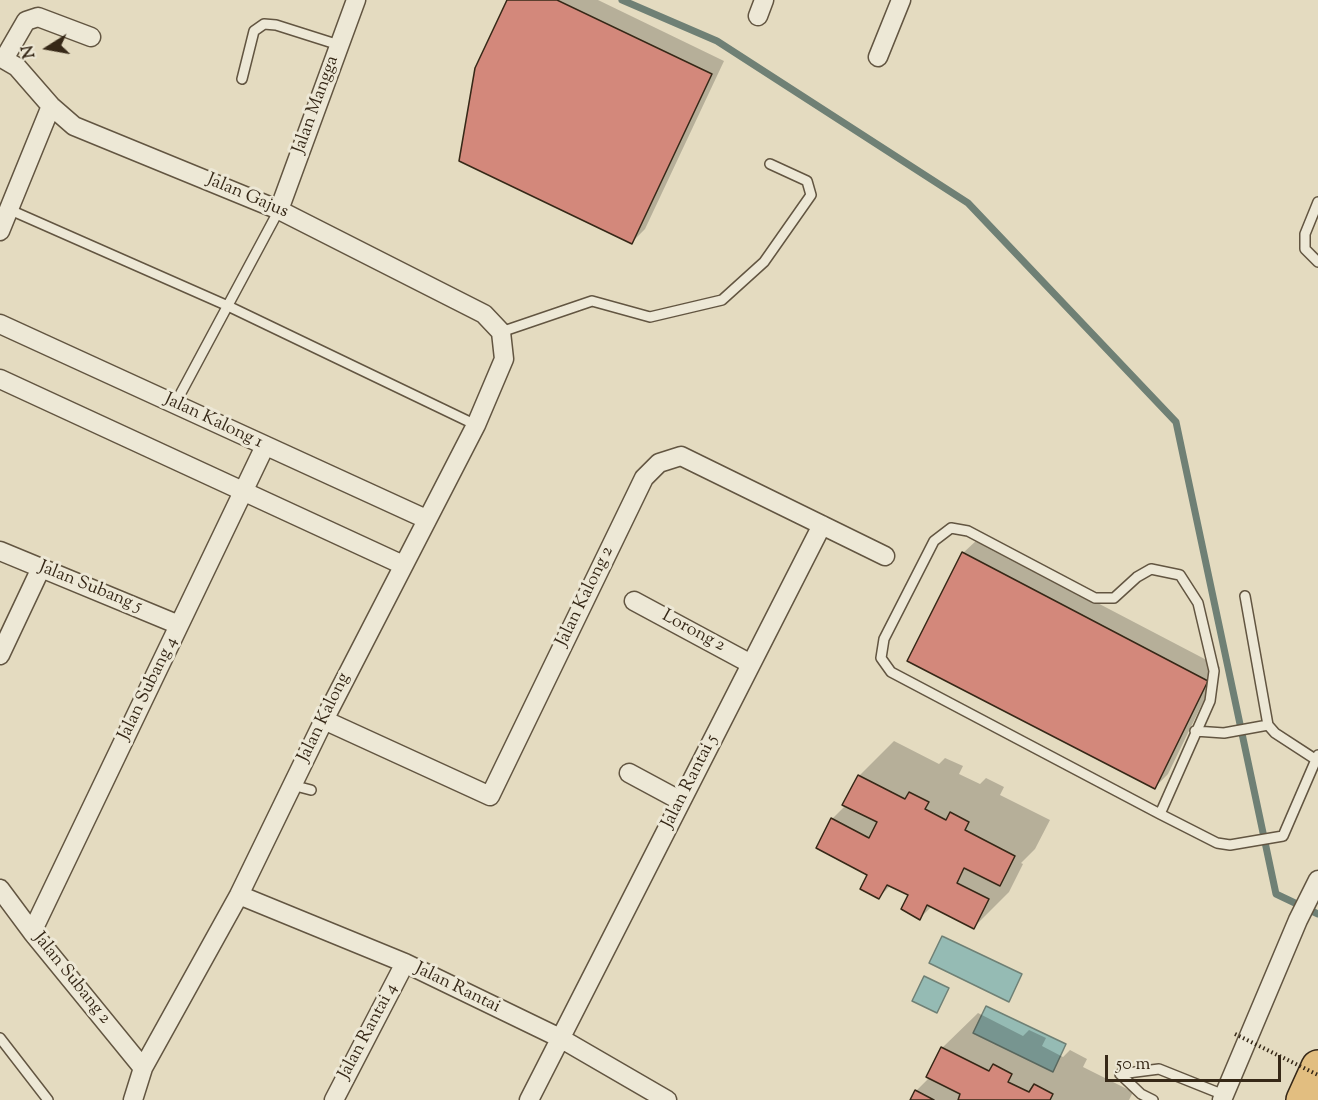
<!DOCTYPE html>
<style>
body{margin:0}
#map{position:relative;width:1318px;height:1100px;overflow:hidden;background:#e4dbc0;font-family:"Sorts Mill Goudy",serif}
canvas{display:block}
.north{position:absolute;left:18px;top:18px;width:60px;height:60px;-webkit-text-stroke:4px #ede8d6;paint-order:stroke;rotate:259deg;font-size:16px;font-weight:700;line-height:24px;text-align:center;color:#362817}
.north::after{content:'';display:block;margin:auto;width:21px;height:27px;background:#362817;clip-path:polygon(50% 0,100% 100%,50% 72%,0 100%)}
.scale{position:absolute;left:1105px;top:1055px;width:176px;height:27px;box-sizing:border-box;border:3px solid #362817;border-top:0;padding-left:8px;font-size:18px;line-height:21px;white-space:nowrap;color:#362817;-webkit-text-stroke:4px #ede8d6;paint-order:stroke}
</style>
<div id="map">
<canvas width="1318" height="1100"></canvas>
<div class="north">N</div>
<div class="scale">50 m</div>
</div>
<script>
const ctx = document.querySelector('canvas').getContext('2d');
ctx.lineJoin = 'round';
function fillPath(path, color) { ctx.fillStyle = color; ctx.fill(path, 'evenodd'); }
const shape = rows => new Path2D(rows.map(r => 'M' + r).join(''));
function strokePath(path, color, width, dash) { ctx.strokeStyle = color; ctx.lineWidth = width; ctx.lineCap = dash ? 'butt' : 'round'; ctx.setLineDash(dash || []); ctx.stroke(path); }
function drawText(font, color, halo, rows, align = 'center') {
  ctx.font = font + ' "Sorts Mill Goudy",serif'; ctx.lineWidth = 6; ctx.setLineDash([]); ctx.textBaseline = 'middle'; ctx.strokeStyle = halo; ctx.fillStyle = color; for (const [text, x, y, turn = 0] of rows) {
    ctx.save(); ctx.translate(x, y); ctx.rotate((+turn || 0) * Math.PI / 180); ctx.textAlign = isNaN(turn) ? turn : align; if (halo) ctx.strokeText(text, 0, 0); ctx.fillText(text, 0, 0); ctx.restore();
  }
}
const water = shape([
 [942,936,1022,974,1009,1002,929,963,942,936],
 [924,976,949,988,937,1013,912,1001,924,976],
 [986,1006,1066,1044,1053,1072,973,1033,986,1006]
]);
const shadow = shape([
 [509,0,598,0,724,61,645,229,632,242],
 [977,540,1220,667,1168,774,1155,787,963,553],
 [894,741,939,764,945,758,963,766,959,774,980,784,986,778,1004,787,1000,795,1050,820,1035,849,1021,863,1023,864,1009,892,973,928,932,906,920,918,910,895,891,885,879,897,869,874,832,819,846,805,859,776],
 [978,1013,1023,1036,1029,1030,1046,1038,1042,1046,1063,1057,1070,1050,1087,1059,1083,1067,1133,1092,1129,1100,911,1100,916,1091,930,1077,942,1048]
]);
const stream = shape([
 [622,0,717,41,968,203,1176,422,1276,894,1318,914]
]);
const building = shape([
 [507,0,557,0,712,74,632,244,459,161,475,68,507,0],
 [962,552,1208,681,1155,789,907,661,962,552],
 [858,775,905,799,909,792,929,802,925,809,946,820,950,812,969,822,965,830,1015,856,1000,886,964,868,957,883,989,899,974,929,927,905,920,920,901,909,908,895,887,885,879,899,860,889,867,875,816,848,831,818,869,838,877,822,842,805,858,775],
 [941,1047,989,1071,993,1064,1012,1074,1008,1082,1029,1092,1034,1084,1053,1094,1050,1100,958,1100,960,1094,926,1077,941,1047],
 [915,1090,934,1100,910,1100,915,1090]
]);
const lane = shape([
 [242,79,254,31,264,24,276,25,339,45],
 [1318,202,1305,234,1305,249,1318,262],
 [8,209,228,306,476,425],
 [501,332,592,301,650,317,722,300,764,262,811,195,807,181,770,164],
 [175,404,279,210],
 [1245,596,1268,725,1275,733,1318,761],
 [1195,731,1224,733,1268,725],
 [292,785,311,790],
 [1160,814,1210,701,1214,671,1198,603,1180,575,1151,569,1137,577,1114,598,1095,598,968,531,951,528,934,541,884,639,881,658,891,672,1160,814,1217,843,1230,845,1283,836,1318,755],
 [0,1038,48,1100],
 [1120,1074,1159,1069,1224,1095],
 [1120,1074,1141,1094,1153,1100]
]);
const street = shape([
 [758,16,764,0],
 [0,57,17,67,51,106,74,126,279,210,484,314,501,332,504,359,476,425,324,720,239,895,143,1068,133,1100],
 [878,57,901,0],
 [4,59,26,21,38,17,91,37],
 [279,210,356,0],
 [0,231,51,106],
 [0,324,426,519],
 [0,379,403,565],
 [0,551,179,625],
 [634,601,751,664],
 [0,655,41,568],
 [324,720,490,796,644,478,659,463,681,456,885,556],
 [629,773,681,801],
 [0,889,32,932,143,1068],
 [239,895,405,963,560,1038,667,1100],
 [32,932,265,446],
 [334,1100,405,963],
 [529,1100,822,525],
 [1222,1100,1298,920,1318,880]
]);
const highway = shape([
 [1303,1100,1318,1067]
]);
const pathBridge = shape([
 [1235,1034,1318,1075]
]);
const streetNames = [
 ["Jalan Mangga",317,105,-70],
 ["Jalan Gajus",247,197,23],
 ["Jalan Kalong 1",213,422,25],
 ["Jalan Subang 5",90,588,22],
 ["Jalan Kalong 2",586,597,-64],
 ["Lorong 2",693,632,28],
 ["Jalan Subang 4",149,689,-64],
 ["Jalan Kalong",325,718,-64],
 ["Jalan Rantai 5",691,782,-63],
 ["Jalan Subang 2",71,979,51],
 ["Jalan Rantai",457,989,26],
 ["Jalan Rantai 4",369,1032,-62]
];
fillPath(water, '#95bbb4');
strokePath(water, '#6f8075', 1.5);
fillPath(shadow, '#0003');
strokePath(stream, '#6f8075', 7);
fillPath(building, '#d3887b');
strokePath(building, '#362817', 1.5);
strokePath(lane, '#625541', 12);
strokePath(street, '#625541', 21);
strokePath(highway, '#362817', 36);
strokePath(lane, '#ede8d6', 9);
strokePath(street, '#ede8d6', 18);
strokePath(highway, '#e2be80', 33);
strokePath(pathBridge, '#362817', 4, [1.5, 3]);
drawText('18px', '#362817', '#ede8d6', streetNames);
</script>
